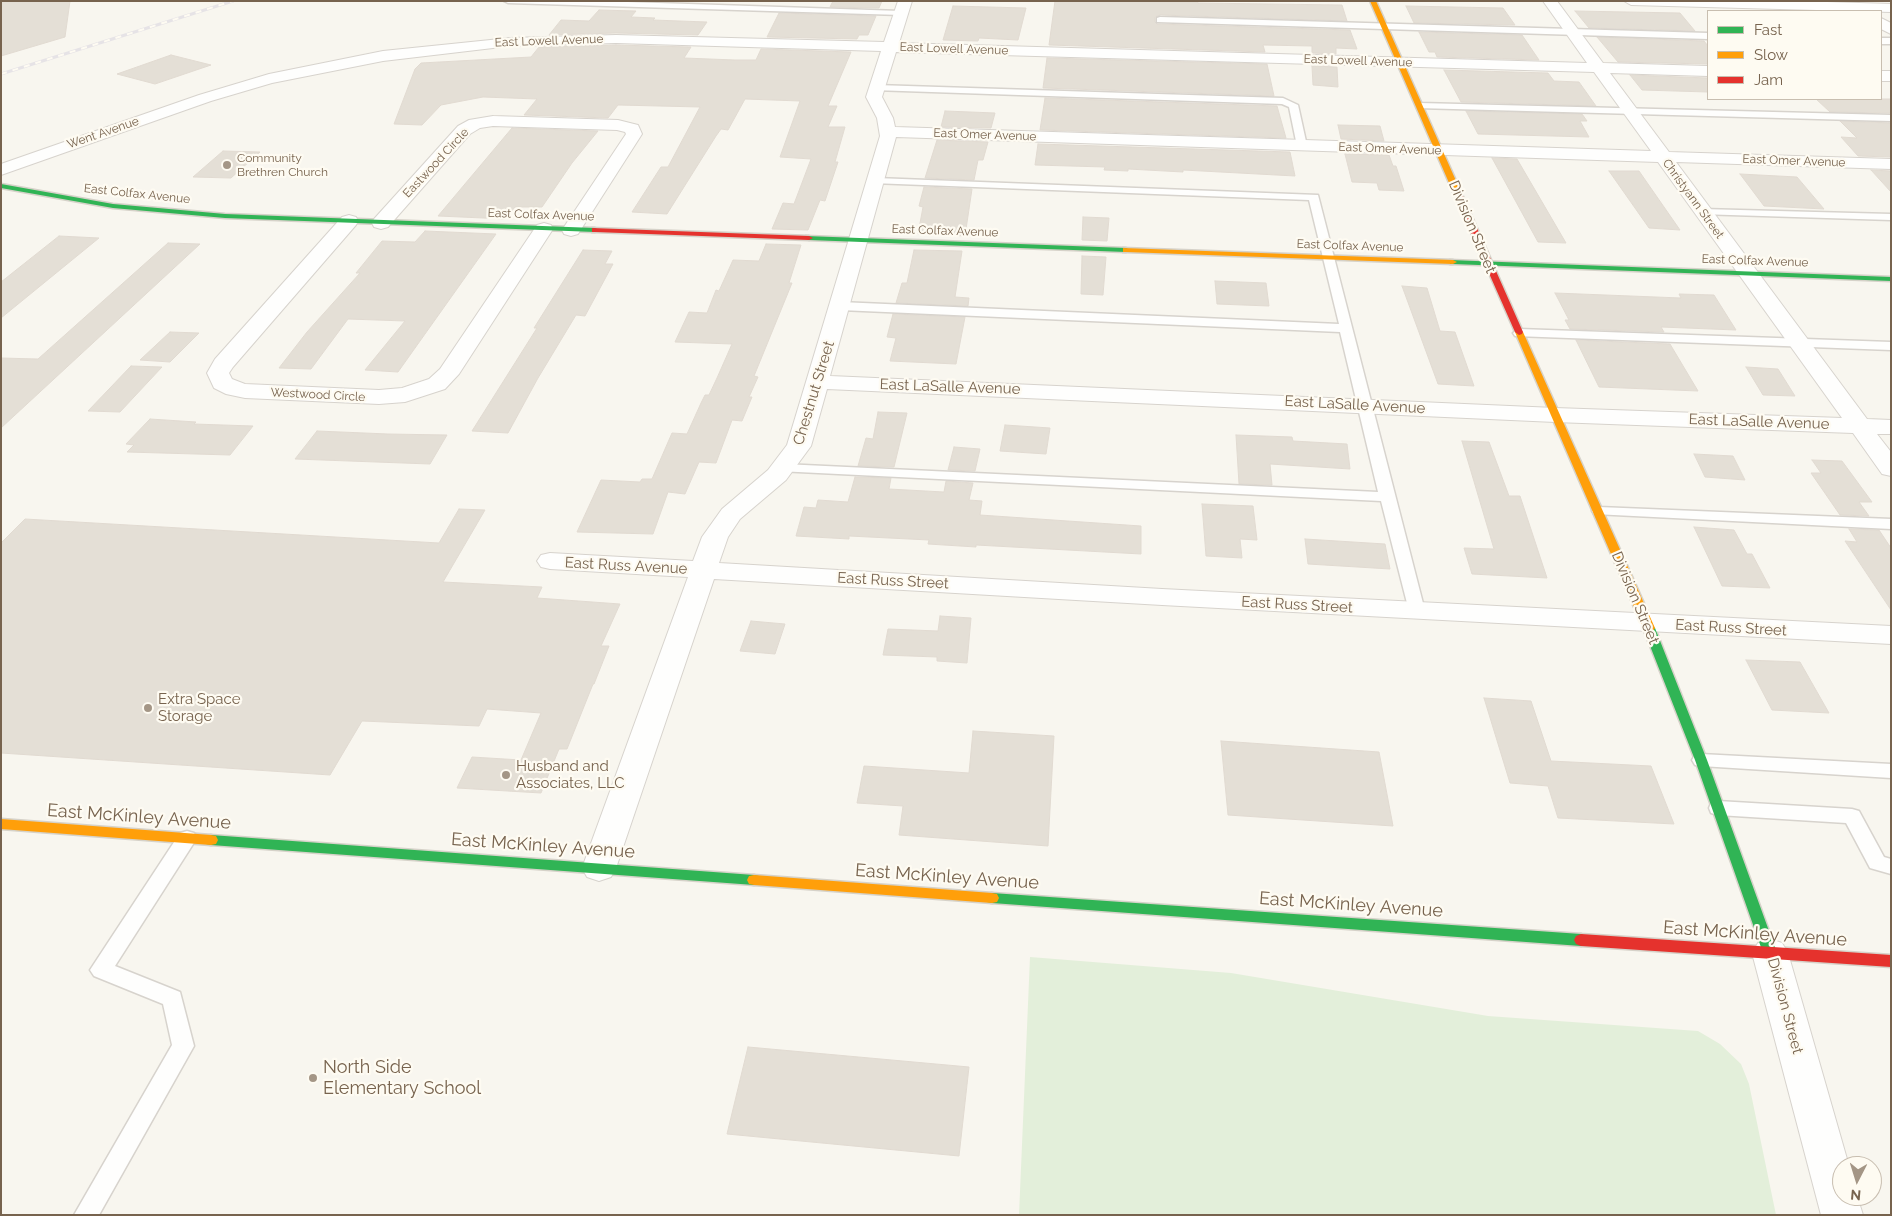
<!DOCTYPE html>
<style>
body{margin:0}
#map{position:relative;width:1892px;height:1216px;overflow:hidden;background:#f8f6ef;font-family:Raleway,sans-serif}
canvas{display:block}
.frame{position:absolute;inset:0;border:2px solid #77634e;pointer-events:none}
.legend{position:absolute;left:1707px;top:10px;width:175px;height:90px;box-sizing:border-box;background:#fefbf2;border:1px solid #c8beb0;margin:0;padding:6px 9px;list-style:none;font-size:15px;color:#77634e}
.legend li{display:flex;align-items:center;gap:10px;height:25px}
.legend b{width:25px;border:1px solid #c8beb0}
.north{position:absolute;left:1832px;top:1156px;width:50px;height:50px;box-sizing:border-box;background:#fefbf2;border:1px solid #c8beb0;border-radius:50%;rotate:185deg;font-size:14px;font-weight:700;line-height:20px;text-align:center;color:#77634e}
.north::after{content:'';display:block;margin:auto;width:18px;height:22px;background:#a49686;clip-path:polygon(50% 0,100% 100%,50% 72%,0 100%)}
</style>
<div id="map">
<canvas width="1892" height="1216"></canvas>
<div class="frame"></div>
<ul class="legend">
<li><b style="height:6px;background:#30b455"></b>Fast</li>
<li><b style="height:6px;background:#ff9f0a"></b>Slow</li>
<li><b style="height:6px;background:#e5322d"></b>Jam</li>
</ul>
<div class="north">N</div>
</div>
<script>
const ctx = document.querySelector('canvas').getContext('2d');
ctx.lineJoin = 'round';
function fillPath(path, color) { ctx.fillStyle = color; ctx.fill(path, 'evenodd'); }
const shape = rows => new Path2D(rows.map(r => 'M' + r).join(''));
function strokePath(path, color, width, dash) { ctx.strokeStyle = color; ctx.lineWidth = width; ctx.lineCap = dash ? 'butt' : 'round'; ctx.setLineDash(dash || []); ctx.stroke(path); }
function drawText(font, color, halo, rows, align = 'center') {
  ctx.font = font + ' Raleway,sans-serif'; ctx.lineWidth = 4.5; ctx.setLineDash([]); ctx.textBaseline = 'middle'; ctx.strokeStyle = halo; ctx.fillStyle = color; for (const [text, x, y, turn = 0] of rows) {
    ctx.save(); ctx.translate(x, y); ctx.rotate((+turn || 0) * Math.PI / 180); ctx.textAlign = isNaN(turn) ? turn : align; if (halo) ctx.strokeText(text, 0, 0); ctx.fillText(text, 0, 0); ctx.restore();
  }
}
const green = shape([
 [1030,957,1231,973,1488,1016,1698,1031,1720,1044,1741,1064,1749,1084,1776,1215,1019,1215]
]);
const building = shape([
 [1,1,70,1,65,37,1,56,1,1],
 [833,1,882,1,879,8,830,7,833,1],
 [1055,1,1197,1,1198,3,1342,5,1347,21,1160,15,1155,17,1155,22,1157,24,1350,30,1357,49,1336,48,1336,54,1312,53,1312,46,1263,45,1265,52,1049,45,1055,1],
 [953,6,1026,8,1018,40,979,38,978,41,943,40,953,6],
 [1406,6,1503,8,1515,25,1414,23,1406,6],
 [599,10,636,11,631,17,655,18,653,20,707,22,698,35,616,33,549,35,561,20,589,21,599,10],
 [1575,11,1680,13,1695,31,1589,28,1575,11],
 [779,13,876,16,868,35,859,35,857,39,767,37,779,13],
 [1419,32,1522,35,1539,60,1437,57,1435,52,1429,52,1419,32],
 [1597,37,1704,41,1708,46,1708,64,1618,62,1597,37],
 [616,45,691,47,684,58,735,60,756,60,761,49,851,52,828,106,837,106,828,127,845,127,835,162,838,162,825,201,820,200,808,230,772,229,783,203,794,204,811,159,780,157,800,101,745,99,728,130,721,129,716,136,667,214,632,212,661,167,668,167,700,107,618,105,608,118,524,115,537,99,483,97,441,105,422,125,394,124,415,69,421,63,531,57,539,47,616,45],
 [171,55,211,65,155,84,117,74,171,55],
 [1047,58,1267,64,1274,96,1043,88,1047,58],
 [1312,66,1337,67,1338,87,1313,85,1312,66],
 [1444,70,1548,73,1554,81,1579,82,1596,106,1461,102,1444,70],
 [1630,75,1708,78,1708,92,1642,90,1630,75],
 [1045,98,1277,106,1286,138,1040,130,1045,98],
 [1816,99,1891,99,1891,113,1830,112,1816,99],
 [945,111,995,113,991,128,941,127,945,111],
 [1466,111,1582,114,1587,121,1580,121,1589,137,1478,134,1466,111],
 [1840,121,1891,123,1891,157,1858,156,1841,137,1857,138,1840,121],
 [1338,125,1380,126,1384,141,1341,139,1338,125],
 [512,128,598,131,572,163,542,207,515,207,506,219,438,216,512,128],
 [937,140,988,142,983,160,978,160,974,180,925,178,937,140],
 [1038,144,1290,152,1295,176,1183,170,1183,172,1128,169,1128,171,1104,170,1105,167,1035,165,1038,144],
 [223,151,260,152,231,178,193,177,223,151],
 [1345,154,1389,155,1393,166,1396,166,1404,191,1379,190,1377,183,1352,182,1345,154],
 [1492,158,1517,159,1566,243,1538,242,1492,158],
 [1871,170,1891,171,1891,192,1871,170],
 [1609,171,1639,171,1680,230,1649,228,1609,171],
 [1740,174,1797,177,1824,209,1764,206,1740,174],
 [924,187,972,189,965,236,918,234,923,207,919,206,924,187],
 [1083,217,1109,218,1107,241,1082,240,1083,217],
 [425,231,496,234,398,372,365,370,405,321,348,319,311,369,279,368,307,332,360,273,356,273,382,241,415,242,425,231],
 [59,236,99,238,1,318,1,282,59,236],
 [168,243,200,244,1,428,1,358,38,359,168,243],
 [766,244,801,245,789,283,792,283,754,376,758,377,749,397,752,397,742,421,732,420,716,463,699,462,685,494,668,492,653,534,577,532,601,480,640,482,642,479,652,479,672,433,687,434,701,403,705,395,709,395,717,378,732,344,675,342,689,312,707,313,716,290,719,291,733,260,759,261,766,244],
 [583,250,612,251,605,264,613,264,585,316,576,315,538,378,508,433,472,431,537,328,534,328,583,250],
 [914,250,962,251,955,297,969,298,968,306,896,303,902,283,907,283,914,250],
 [1082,256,1106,257,1103,295,1081,294,1082,256],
 [1215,281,1266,283,1269,306,1217,304,1215,281],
 [1402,286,1427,288,1440,331,1455,332,1474,386,1438,384,1402,286],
 [1555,293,1681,298,1679,294,1714,295,1736,330,1661,327,1664,332,1570,329,1565,320,1569,320,1555,293],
 [893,314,965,317,956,364,890,361,896,338,887,337,893,314],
 [170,332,199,333,170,362,140,360,170,332],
 [1576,340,1670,344,1698,391,1599,387,1576,340],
 [131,366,162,367,120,412,88,411,131,366],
 [1746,367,1778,369,1795,396,1763,395,1746,367],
 [878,412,907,413,894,467,858,466,866,438,873,439,878,412],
 [150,419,196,422,194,424,253,426,230,455,127,452,134,445,126,444,150,419],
 [1005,425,1050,428,1046,454,1000,451,1005,425],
 [317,431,388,434,447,435,430,464,295,459,317,431],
 [1236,435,1292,437,1293,441,1347,444,1350,469,1270,464,1272,485,1239,484,1236,435],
 [1462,441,1489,442,1509,496,1520,496,1547,578,1472,574,1464,548,1494,549,1462,441],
 [954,447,980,449,975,471,948,470,954,447],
 [1694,454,1733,456,1745,480,1705,477,1694,454],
 [1812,460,1842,461,1872,502,1859,502,1869,516,1840,515,1811,473,1821,473,1812,460],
 [855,477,891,478,889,489,944,492,946,481,973,483,969,500,982,501,980,515,1141,526,1141,554,976,545,976,547,928,544,929,540,849,536,849,539,796,536,804,507,816,508,818,500,848,502,855,477],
 [1202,504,1253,506,1257,540,1240,539,1242,558,1206,556,1202,504],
 [459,509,485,510,443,582,542,587,537,598,620,604,601,646,609,646,594,684,593,684,567,749,559,749,541,793,457,788,472,757,521,760,541,713,487,709,479,726,362,721,330,775,1,753,1,543,25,519,439,543,459,509],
 [1694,527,1734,530,1747,554,1752,554,1770,588,1722,586,1694,527],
 [1849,529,1879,530,1891,548,1891,610,1845,541,1857,542,1849,529],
 [1305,539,1385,544,1390,569,1308,564,1305,539],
 [940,616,971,618,967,663,937,661,937,657,883,655,888,629,938,631,940,616],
 [751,621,785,624,775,654,740,651,751,621],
 [1746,660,1800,662,1829,713,1772,710,1746,660],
 [1484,698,1531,701,1551,761,1651,766,1674,824,1558,818,1548,786,1510,783,1484,698],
 [973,731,1054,736,1048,846,899,835,903,806,857,803,864,766,969,773,973,731],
 [1221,741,1379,752,1393,826,1228,815,1221,741],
 [748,1047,969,1067,959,1156,727,1134,748,1047]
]);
const lane = shape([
 [504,1,597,1,901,11,905,13,901,15,508,3,504,1],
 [1160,17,1708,33,1708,39,1157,22,1157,18,1160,17],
 [1881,38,1891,38,1891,44,1881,44,1881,38],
 [876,85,1283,98,1298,105,1307,146,1302,149,1297,146,1289,107,1282,104,873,90,873,86,876,85],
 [1420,103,1891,115,1891,121,1417,108,1417,104,1420,103],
 [876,178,1318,195,1425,611,1423,615,1417,616,1411,615,1409,611,1381,501,778,471,776,468,778,465,783,464,1378,492,1340,332,840,310,834,306,840,302,1339,324,1309,200,872,183,871,181,876,178],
 [1702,209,1891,214,1891,220,1698,214,1697,212,1698,210,1702,209],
 [1519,329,1891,342,1891,350,1515,336,1513,333,1519,329],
 [1599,507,1891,519,1891,529,1594,514,1592,511,1594,508,1599,507],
 [1701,754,1891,764,1891,778,1701,766,1695,765,1692,760,1695,755,1701,754],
 [1718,801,1852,809,1859,811,1884,857,1891,859,1891,874,1870,868,1846,823,1718,815,1711,813,1709,808,1711,803,1718,801],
 [187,831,194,833,197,838,115,966,180,992,194,1046,99,1215,74,1215,172,1045,163,1004,94,976,90,970,180,833,187,831]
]);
const street = shape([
 [898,1,912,1,899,43,1587,63,1543,1,1557,1,1603,63,1708,66,1708,76,1610,73,1669,152,1891,159,1891,169,1676,162,1867,419,1891,420,1891,434,1877,434,1891,452,1891,476,1882,474,1853,433,1555,422,827,389,811,446,786,480,740,519,728,537,719,563,1162,589,1891,626,1891,644,1162,605,714,579,616,868,611,877,599,881,587,877,582,868,688,577,550,569,541,567,537,561,541,555,550,553,693,561,702,537,722,509,768,470,787,445,880,136,877,118,866,97,881,51,616,43,510,46,383,61,272,83,211,101,1,175,1,164,199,95,269,74,383,51,510,38,616,35,884,42,898,1],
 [896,52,1594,72,1651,151,895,127,893,118,882,97,896,52],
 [896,137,1658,162,1842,418,1555,408,830,376,896,137],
 [1624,1,1795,1,1891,4,1891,12,1631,5,1624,1],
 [1881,18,1891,23,1891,34,1881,29,1881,18],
 [1881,71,1891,71,1891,81,1881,81,1881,71],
 [493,116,618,120,638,125,642,134,578,234,571,236,564,234,562,230,626,134,625,132,617,130,493,126,480,128,470,134,388,227,381,229,374,227,372,223,374,219,458,126,469,120,493,116],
 [349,215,356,217,358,221,356,225,233,367,229,373,232,379,245,384,379,390,402,388,429,379,440,369,537,225,544,223,551,225,553,229,459,374,445,389,405,402,379,404,245,398,226,394,214,388,207,373,215,359,342,217,349,215],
 [1770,939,1782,943,1788,953,1849,1166,1842,1166,1842,1196,1857,1196,1863,1215,1821,1215,1752,953,1758,943,1770,939]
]);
const fast = shape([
 [1,184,113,204,225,214,595,228,599,230,595,232,225,218,113,208,1,188,1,184],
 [806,236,1126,248,1130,250,1126,252,809,240,805,238,806,236],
 [1450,260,1891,277,1891,281,1453,264,1450,264,1450,260],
 [1649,624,1655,628,1707,760,1777,953,1775,957,1770,959,1765,957,1763,953,1695,760,1643,628,1649,624],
 [211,835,754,875,759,876,761,880,759,884,754,885,211,845,206,844,204,840,206,836,211,835],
 [992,893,1581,934,1586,936,1588,940,1586,944,1581,946,992,903,987,902,985,898,987,894,992,893]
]);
const slow = shape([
 [1370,1,1376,1,1461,192,1460,194,1453,192,1370,1],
 [1123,248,1453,260,1457,262,1453,264,1126,252,1123,252,1123,248],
 [1519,329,1523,332,1655,628,1653,631,1645,631,1643,628,1515,332,1519,329],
 [1,819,211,835,216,836,218,840,216,844,211,845,1,829,1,819],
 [754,875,992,893,997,894,999,898,997,902,992,903,754,885,749,884,747,880,749,876,754,875]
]);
const jam = shape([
 [1454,190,1461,192,1523,332,1522,334,1519,335,1515,332,1453,192,1454,190],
 [592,228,809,236,813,238,809,240,595,232,592,232,592,228],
 [1581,934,1891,955,1891,967,1581,946,1576,944,1574,940,1576,936,1581,934]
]);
const rail = shape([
 [1,74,233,1]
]);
const markers = [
 [227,165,5,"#a49686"],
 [148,708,5,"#a49686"],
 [506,775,5,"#a49686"],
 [313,1078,5,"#a49686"]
];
const farStreetnames = [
 ["East Lowell Avenue",549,41,-2],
 ["East Lowell Avenue",954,49,2],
 ["East Lowell Avenue",1358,61,2],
 ["Went Avenue",103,133,-19],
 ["East Omer Avenue",985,135,2],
 ["East Omer Avenue",1390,149,2],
 ["East Omer Avenue",1794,161,2],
 ["Eastwood Circle",436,163,-47],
 ["East Colfax Avenue",137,194,6],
 ["Christyann Street",1693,199,54],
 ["East Colfax Avenue",541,215,2],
 ["East Colfax Avenue",945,231,2],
 ["East Colfax Avenue",1350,246,2],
 ["East Colfax Avenue",1755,261,2],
 ["Westwood Circle",318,395,3]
];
const farPoinames = [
 ["Community",237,158],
 ["Brethren Church",237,172]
];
const streetNames = [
 ["Division Street",1472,227,67],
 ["East LaSalle Avenue",950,387,2],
 ["Chestnut Street",814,393,-73],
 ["East LaSalle Avenue",1355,405,3],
 ["East LaSalle Avenue",1759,422,2],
 ["East Russ Avenue",626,566,3],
 ["East Russ Street",893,581,3],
 ["Division Street",1635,598,67],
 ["East Russ Street",1297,605,3],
 ["East Russ Street",1731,628,3],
 ["Division Street",1785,1006,75]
];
const poiNames = [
 ["Extra Space",158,699],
 ["Storage",158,716],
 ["Husband and",516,766],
 ["Associates, LLC",516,783]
];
const nearStreetnames = [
 ["East McKinley Avenue",139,817,4],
 ["East McKinley Avenue",543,846,4],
 ["East McKinley Avenue",947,877,4],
 ["East McKinley Avenue",1351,905,4],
 ["East McKinley Avenue",1755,934,4]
];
const nearPoinames = [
 ["North Side",323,1068],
 ["Elementary School",323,1089]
];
fillPath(green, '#e3efda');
fillPath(building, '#e4dfd6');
strokePath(building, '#e1dad1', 1);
strokePath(lane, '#d7d3cd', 3);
strokePath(street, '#d7d3cd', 2);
strokePath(fast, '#d6d2c9', 3);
strokePath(slow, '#d6d2c9', 3);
strokePath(jam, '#d6d2c9', 3);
fillPath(lane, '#fefefd');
fillPath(street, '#fefefd');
fillPath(fast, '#30b455');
fillPath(slow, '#ff9f0a');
fillPath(jam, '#e5322d');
strokePath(rail, '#e6e3e6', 3);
strokePath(rail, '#fefbf2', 2, [6]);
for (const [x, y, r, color] of markers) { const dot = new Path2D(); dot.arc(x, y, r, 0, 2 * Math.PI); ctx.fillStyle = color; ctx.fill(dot); strokePath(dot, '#fefbf2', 2); }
drawText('12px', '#77634e', '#fefbf2', farStreetnames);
drawText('12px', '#77634e', '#fefbf2', farPoinames, 'left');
drawText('15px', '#77634e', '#fefbf2', streetNames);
drawText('15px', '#77634e', '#fefbf2', poiNames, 'left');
drawText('18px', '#77634e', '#fefbf2', nearStreetnames);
drawText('18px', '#77634e', '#fefbf2', nearPoinames, 'left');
</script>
